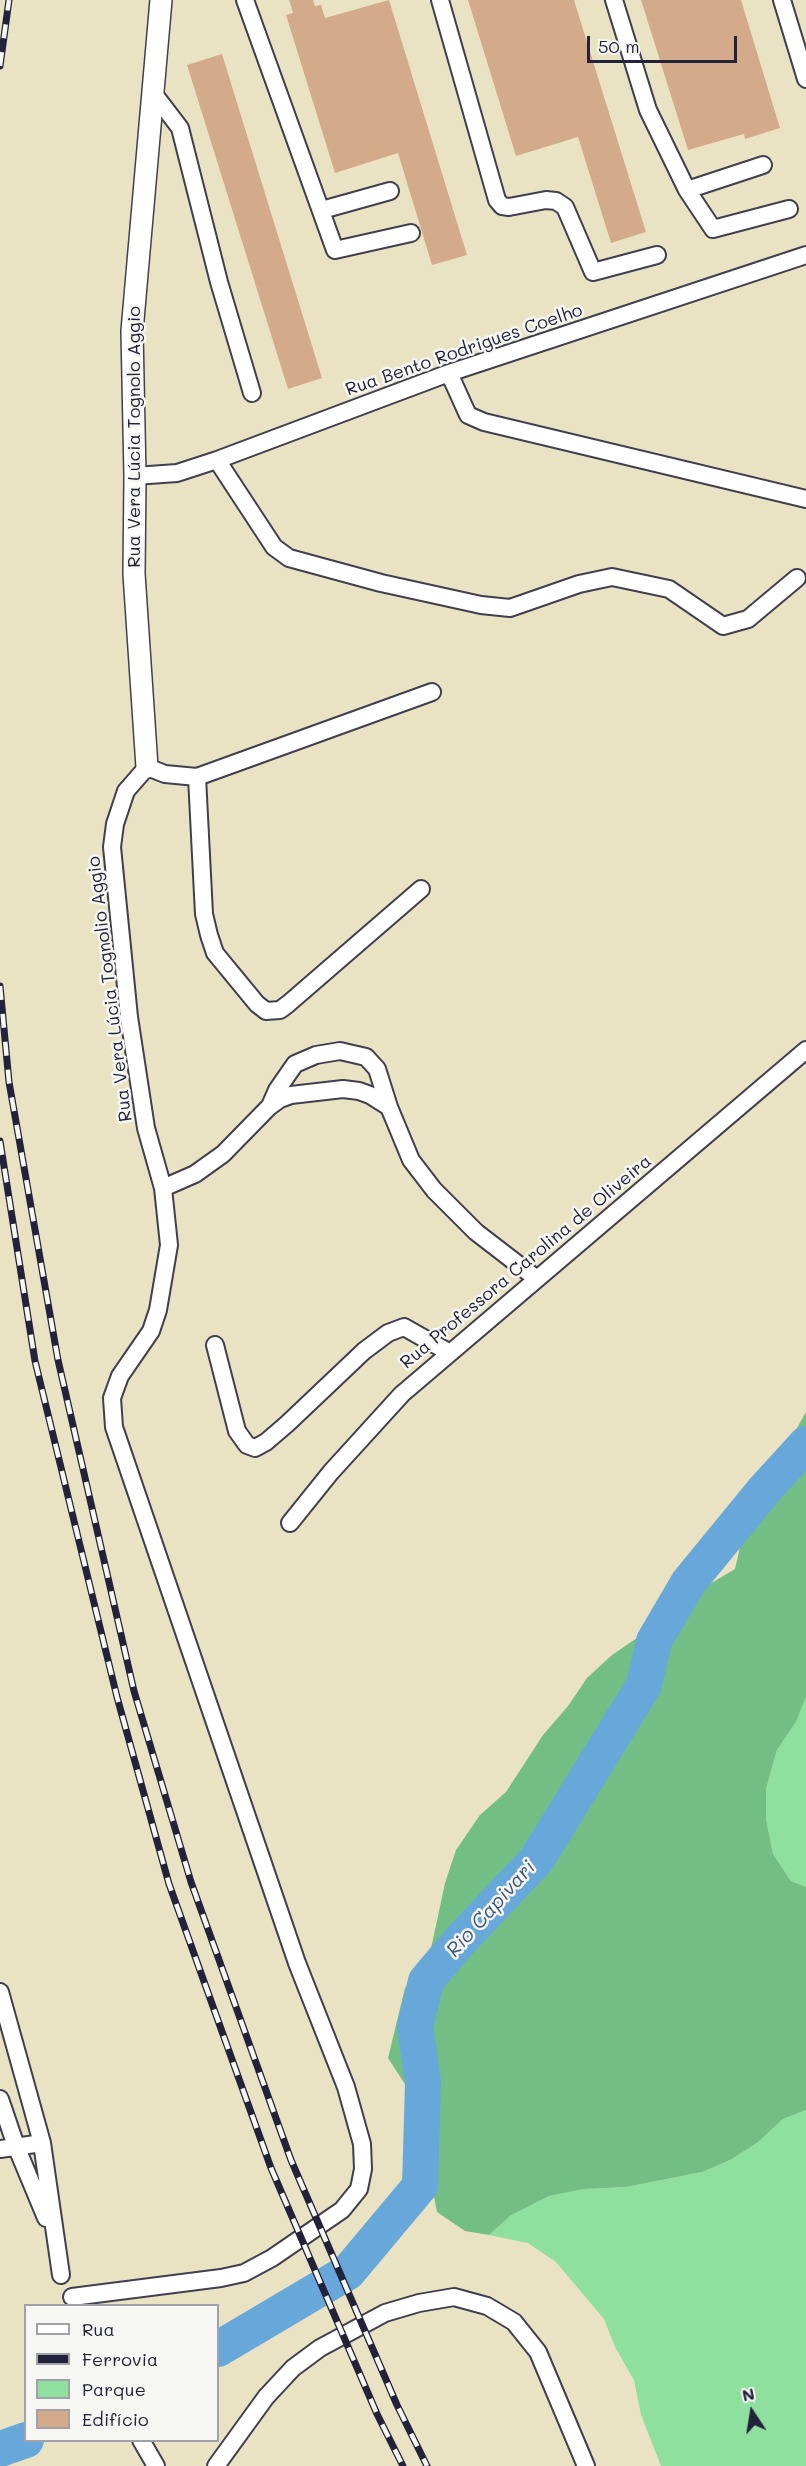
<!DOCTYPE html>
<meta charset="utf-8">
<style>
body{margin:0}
#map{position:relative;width:806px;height:2466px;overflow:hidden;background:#eae3c3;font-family:Mali,sans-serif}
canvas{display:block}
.legend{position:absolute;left:24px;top:2304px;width:195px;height:138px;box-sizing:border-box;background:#f6f6f2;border:2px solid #a1a1a9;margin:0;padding:8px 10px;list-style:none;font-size:18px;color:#22223b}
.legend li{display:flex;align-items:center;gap:12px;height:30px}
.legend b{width:30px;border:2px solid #a1a1a9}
.north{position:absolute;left:722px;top:2382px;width:60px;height:60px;-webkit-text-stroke:4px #f6f6f2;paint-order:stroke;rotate:348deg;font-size:16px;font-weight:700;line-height:24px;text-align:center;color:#22223b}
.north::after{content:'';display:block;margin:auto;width:21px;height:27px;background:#22223b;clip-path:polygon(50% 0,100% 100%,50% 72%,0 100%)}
.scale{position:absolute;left:587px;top:36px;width:150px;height:27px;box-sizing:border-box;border:3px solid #22223b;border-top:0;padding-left:8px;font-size:18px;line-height:21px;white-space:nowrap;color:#22223b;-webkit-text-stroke:4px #f6f6f2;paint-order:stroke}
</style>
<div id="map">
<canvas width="806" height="2466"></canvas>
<ul class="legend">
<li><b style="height:8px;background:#fff"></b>Rua</li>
<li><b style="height:8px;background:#22223b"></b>Ferrovia</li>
<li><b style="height:16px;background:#8fdf9e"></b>Parque</li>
<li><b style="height:16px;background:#d4ab8a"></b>Edifício</li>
</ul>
<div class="north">N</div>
<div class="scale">50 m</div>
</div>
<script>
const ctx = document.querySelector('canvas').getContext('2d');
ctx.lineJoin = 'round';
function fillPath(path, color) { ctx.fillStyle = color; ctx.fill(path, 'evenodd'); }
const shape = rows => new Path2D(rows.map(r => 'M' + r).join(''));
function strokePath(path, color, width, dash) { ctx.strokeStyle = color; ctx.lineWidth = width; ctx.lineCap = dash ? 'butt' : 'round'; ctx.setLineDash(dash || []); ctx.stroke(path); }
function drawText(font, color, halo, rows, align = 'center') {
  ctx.font = font + ' Mali,sans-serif'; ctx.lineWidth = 5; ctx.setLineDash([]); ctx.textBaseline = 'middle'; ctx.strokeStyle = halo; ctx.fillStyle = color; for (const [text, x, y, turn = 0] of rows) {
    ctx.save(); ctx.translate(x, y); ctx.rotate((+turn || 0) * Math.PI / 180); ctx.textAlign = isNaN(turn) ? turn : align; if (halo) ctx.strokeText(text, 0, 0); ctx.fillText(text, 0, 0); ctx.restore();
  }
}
const green = shape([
 [806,1697,806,1887,791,1881,773,1854,766,1819,766,1789,777,1750,796,1722],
 [806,2110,806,2466,661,2466,641,2415,634,2380,615,2347,604,2319,556,2262,528,2243,489,2235,510,2216,549,2196,584,2189,626,2187,702,2172,730,2160,757,2143,783,2119]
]);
const forest = shape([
 [806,1412,806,1697,796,1722,777,1750,766,1789,766,1819,773,1854,791,1881,806,1887,806,2110,783,2119,757,2143,730,2160,702,2172,626,2187,584,2189,549,2196,510,2216,489,2235,465,2231,437,2212,422,2136,426,2112,423,2112,388,2058,405,1988,429,1958,445,1883,456,1850,480,1815,506,1792,543,1735,568,1706,587,1678,612,1655,650,1629,686,1598,735,1569,745,1525,768,1491,780,1458]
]);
const river = shape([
 [218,2349,348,2272,420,2186,423,2083,415,2027,426,1981,457,1944,537,1859,644,1685,654,1641,688,1583,765,1489,806,1444],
 [0,2449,26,2440]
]);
const building = shape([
 [289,0,313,0,315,6,321,5,325,18,389,0,467,255,432,265,398,153,335,173,286,15,293,13],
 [468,0,574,0,646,232,611,243,578,137,516,156],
 [641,0,741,0,780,128,745,139,744,134,688,150],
 [222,54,322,378,288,389,187,65]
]);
const minor = shape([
 [245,0,335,250,411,233],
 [440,0,497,200,502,206,509,207,546,200,556,201,565,207,593,272,657,255],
 [614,0,648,110,687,190,713,229,789,209],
 [782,0,806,79],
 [154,94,180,128,219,282,252,393],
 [687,190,763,165],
 [322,210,390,191],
 [449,373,468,415,484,422,806,499],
 [217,460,274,547,289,558,381,583,481,605,510,608,579,584,612,577,669,589,723,626,748,619,797,578],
 [135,476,177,473,217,460,449,373,806,255],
 [197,777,204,914,209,935,215,953,257,1004,266,1011,280,1010,288,1004,421,889],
 [270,1106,277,1090,295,1064,316,1055,340,1051,366,1057,377,1069,389,1107],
 [163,1188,195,1174,223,1154,269,1107,280,1099,291,1095,343,1089,359,1091,370,1095,389,1107,411,1160,434,1190,476,1232,537,1279],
 [215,1345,237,1431,247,1445,255,1448,266,1442,287,1424,364,1351,388,1333,404,1327,450,1353],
 [290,1523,331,1472,402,1394,806,1050],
 [0,1992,42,2143,61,2275],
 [0,2099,16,2146,46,2218],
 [0,2149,42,2143],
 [72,2297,221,2278,244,2273,272,2258,342,2210,359,2189,363,2169,362,2144,346,2087,297,1963,114,1427,112,1398,120,1376,151,1331,158,1310,169,1245,163,1188,146,1128,129,1017,112,847,115,824,126,791,147,767,165,774,197,777,432,692],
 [141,2440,156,2466],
 [216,2466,266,2397,293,2368,320,2348,385,2313,419,2303,454,2297,487,2306,514,2322,538,2352,586,2466]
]);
const tertiary = shape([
 [147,767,134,574,135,476,132,331,161,0]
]);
const rail = shape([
 [0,66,9,0],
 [0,986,9,1082,58,1360,134,1691,191,1882,291,2160,397,2405,427,2466],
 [0,1141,35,1361,117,1697,169,1884,271,2168,377,2414,403,2466]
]);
const streetNames = [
 ["Rua Bento Rodrigues Coelho",464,350,-19],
 ["Rua Vera Lúcia Tognolo Aggio",134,437,-90],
 ["Rua Vera Lúcia Tognolio Aggio",110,989,-97],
 ["Rua Professora Carolina de Oliveira",526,1262,-40]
];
const waterNames = [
 ["Rio Capivari",491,1909,-48]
];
fillPath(green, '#8fdf9e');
fillPath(forest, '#73be85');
strokePath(river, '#67a7da', 36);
fillPath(building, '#d4ab8a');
strokePath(minor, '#403f4f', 20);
strokePath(tertiary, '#403f4f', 24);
strokePath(minor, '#fff', 16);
strokePath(tertiary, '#fff', 21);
strokePath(rail, '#22223b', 7);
strokePath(rail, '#f6f6f2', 4.5, [14]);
drawText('18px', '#22223b', '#f6f6f2', streetNames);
drawText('italic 20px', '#3e577b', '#f6f6f2', waterNames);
</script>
